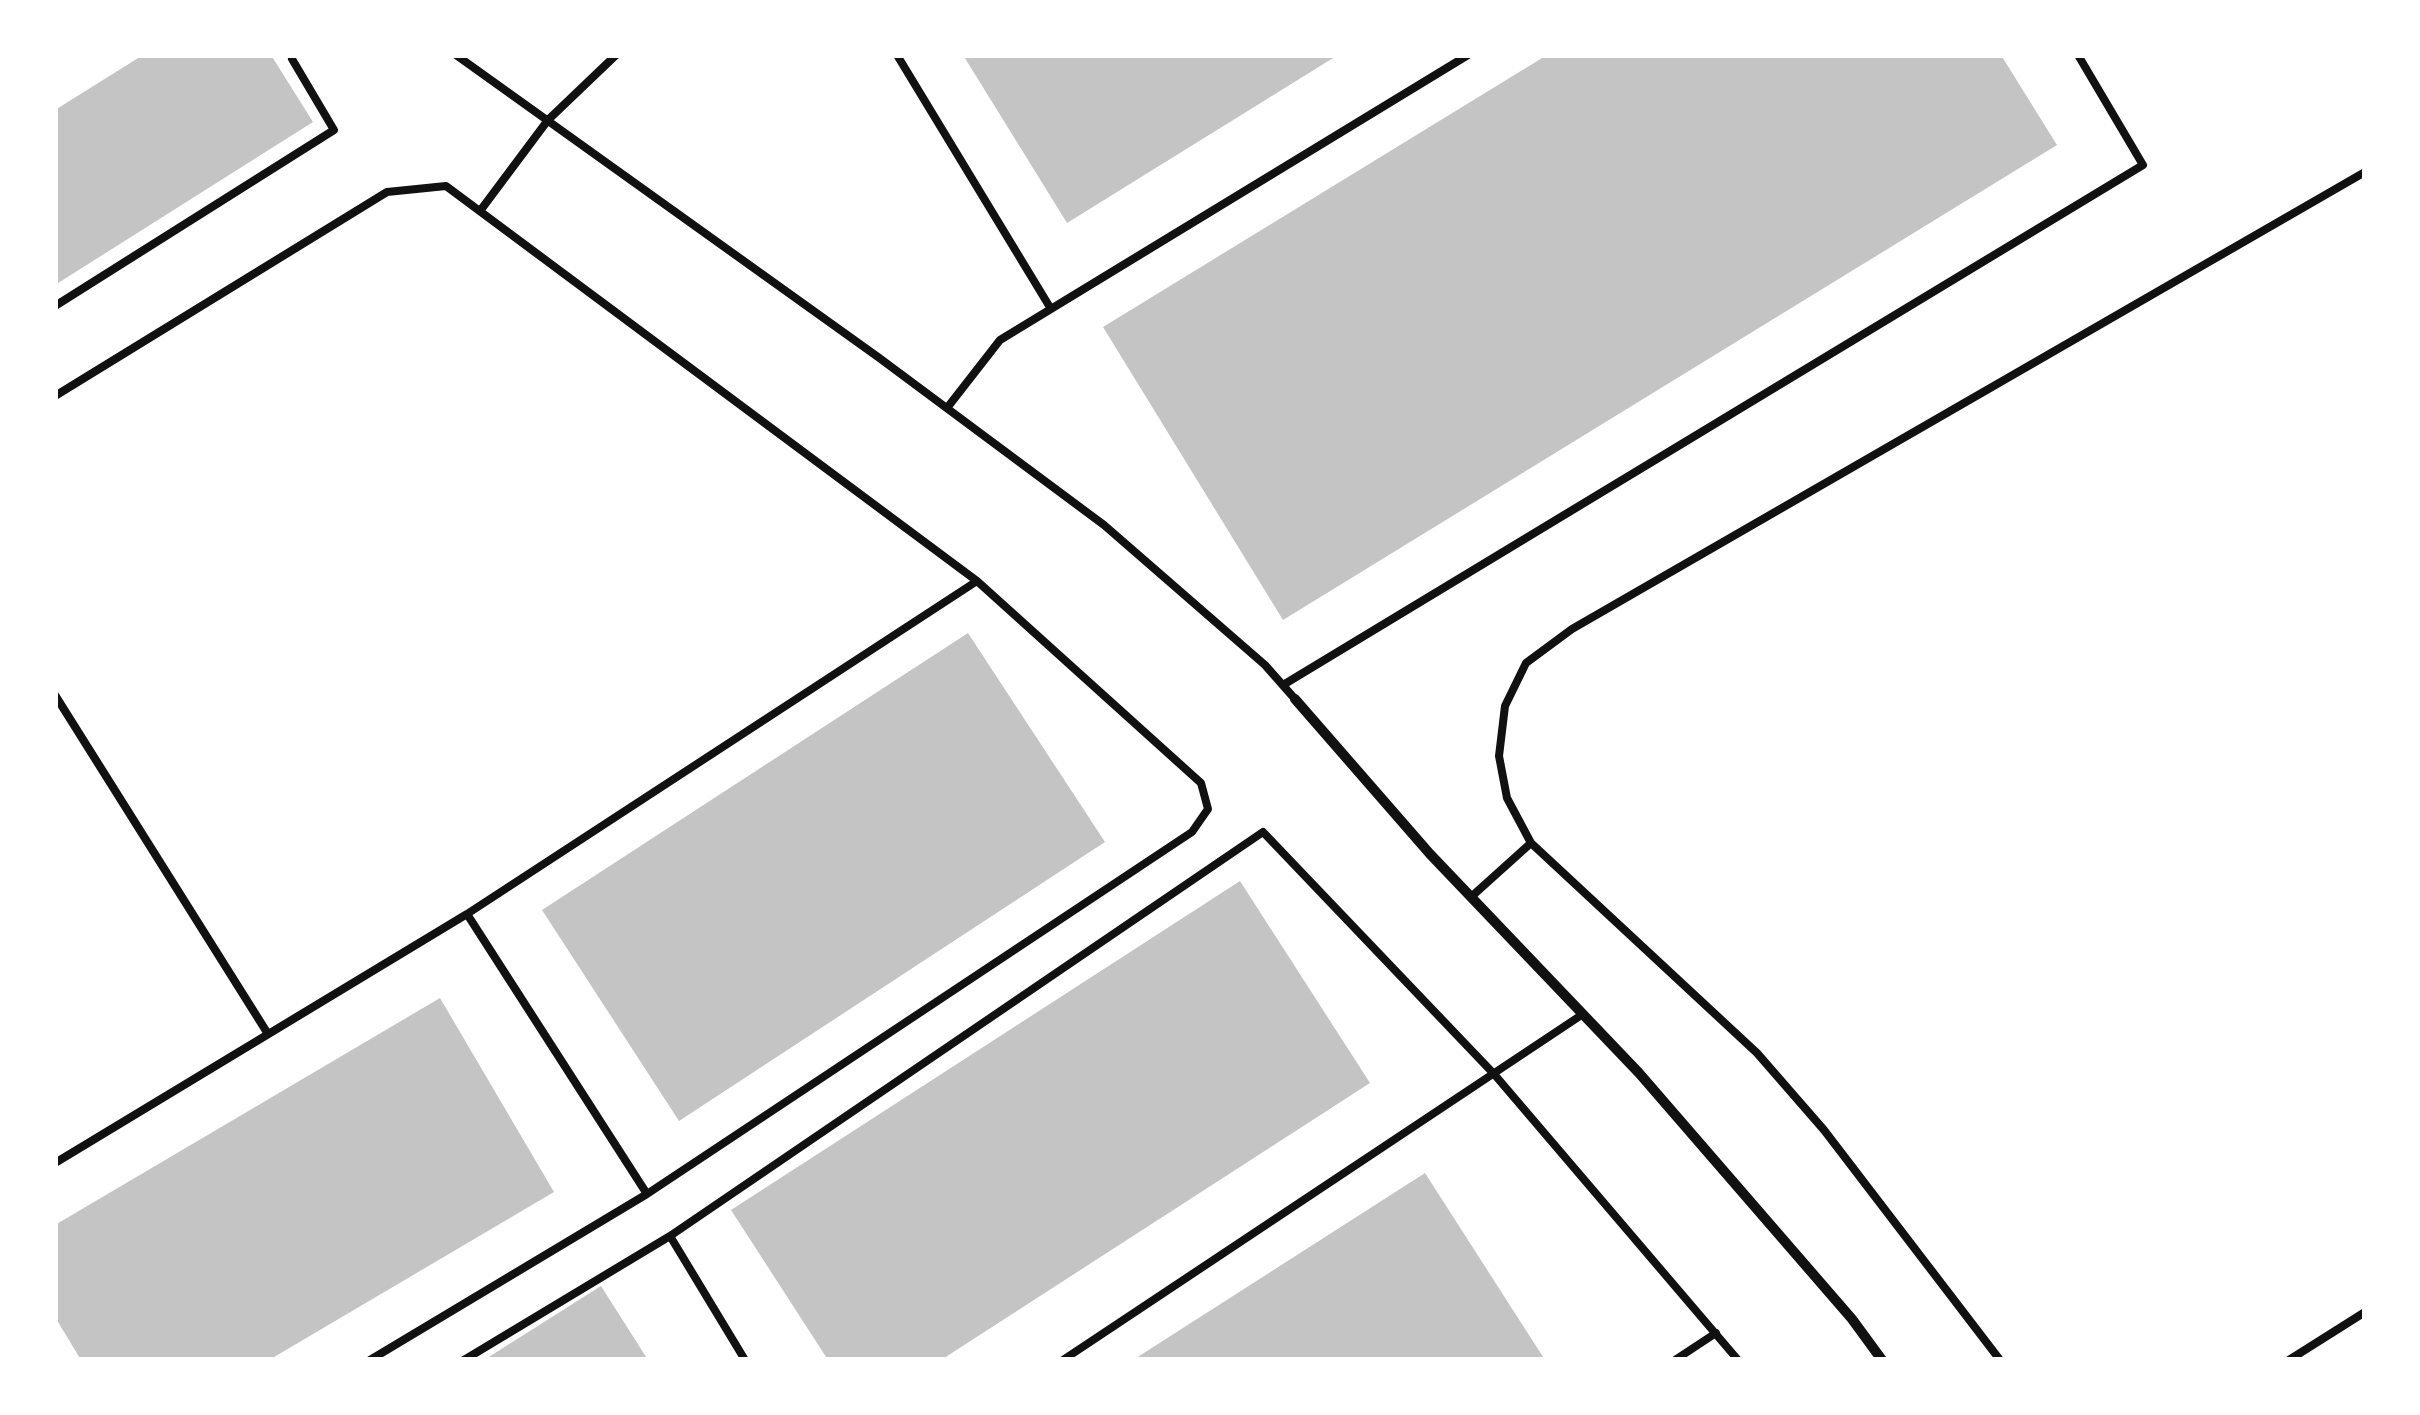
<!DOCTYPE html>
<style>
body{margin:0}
#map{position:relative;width:2420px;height:1415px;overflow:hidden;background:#fff;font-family:"Exo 2",sans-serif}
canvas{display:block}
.frame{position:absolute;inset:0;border:58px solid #fff;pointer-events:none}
</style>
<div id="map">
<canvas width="2420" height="1415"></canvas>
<div class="frame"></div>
</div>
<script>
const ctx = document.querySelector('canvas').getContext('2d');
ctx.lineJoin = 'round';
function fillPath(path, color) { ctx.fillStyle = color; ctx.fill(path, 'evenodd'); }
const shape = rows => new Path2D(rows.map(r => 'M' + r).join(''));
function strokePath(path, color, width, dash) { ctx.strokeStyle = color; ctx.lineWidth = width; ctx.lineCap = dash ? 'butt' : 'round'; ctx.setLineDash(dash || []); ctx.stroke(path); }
const building = shape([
 [143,55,271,55,313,122,55,285,55,110],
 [963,55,1338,55,1067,223],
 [1547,55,2001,55,2057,145,1283,620,1103,327],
 [968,633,1105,842,679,1121,542,910],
 [1240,881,1370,1083,941,1360,828,1360,731,1210],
 [440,998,554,1192,269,1360,81,1360,55,1317,55,1225],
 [1425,1173,1545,1360,1133,1360],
 [601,1286,648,1360,484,1360]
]);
const service = shape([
 [456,55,878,357,1104,525,1265,665,1295,699],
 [897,55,1051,309],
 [480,211,548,120,616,55],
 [55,306,334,130,292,59],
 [55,396,387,192,446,186,977,581,1201,783,1208,809,1192,832,647,1194,370,1360],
 [947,408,1000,340,1468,55],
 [1283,685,2143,165,2078,55],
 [55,695,268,1034],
 [1471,897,1531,843],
 [467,914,647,1194],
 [55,1163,467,914,977,581],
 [670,1236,745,1360],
 [464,1360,670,1236,1263,832,1494,1074,1738,1360],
 [1063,1360,1583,1014],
 [1675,1360,1716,1333],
 [2000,1360,1824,1130,1757,1053,1531,843,1507,798,1499,756,1505,706,1526,663,1572,629,2365,172],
 [2289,1360,2365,1312]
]);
const minor = shape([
 [1295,699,1430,854,1639,1073,1852,1319,1882,1360]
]);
fillPath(building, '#c4c4c4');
strokePath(service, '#111', 8);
strokePath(minor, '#111', 10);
</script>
